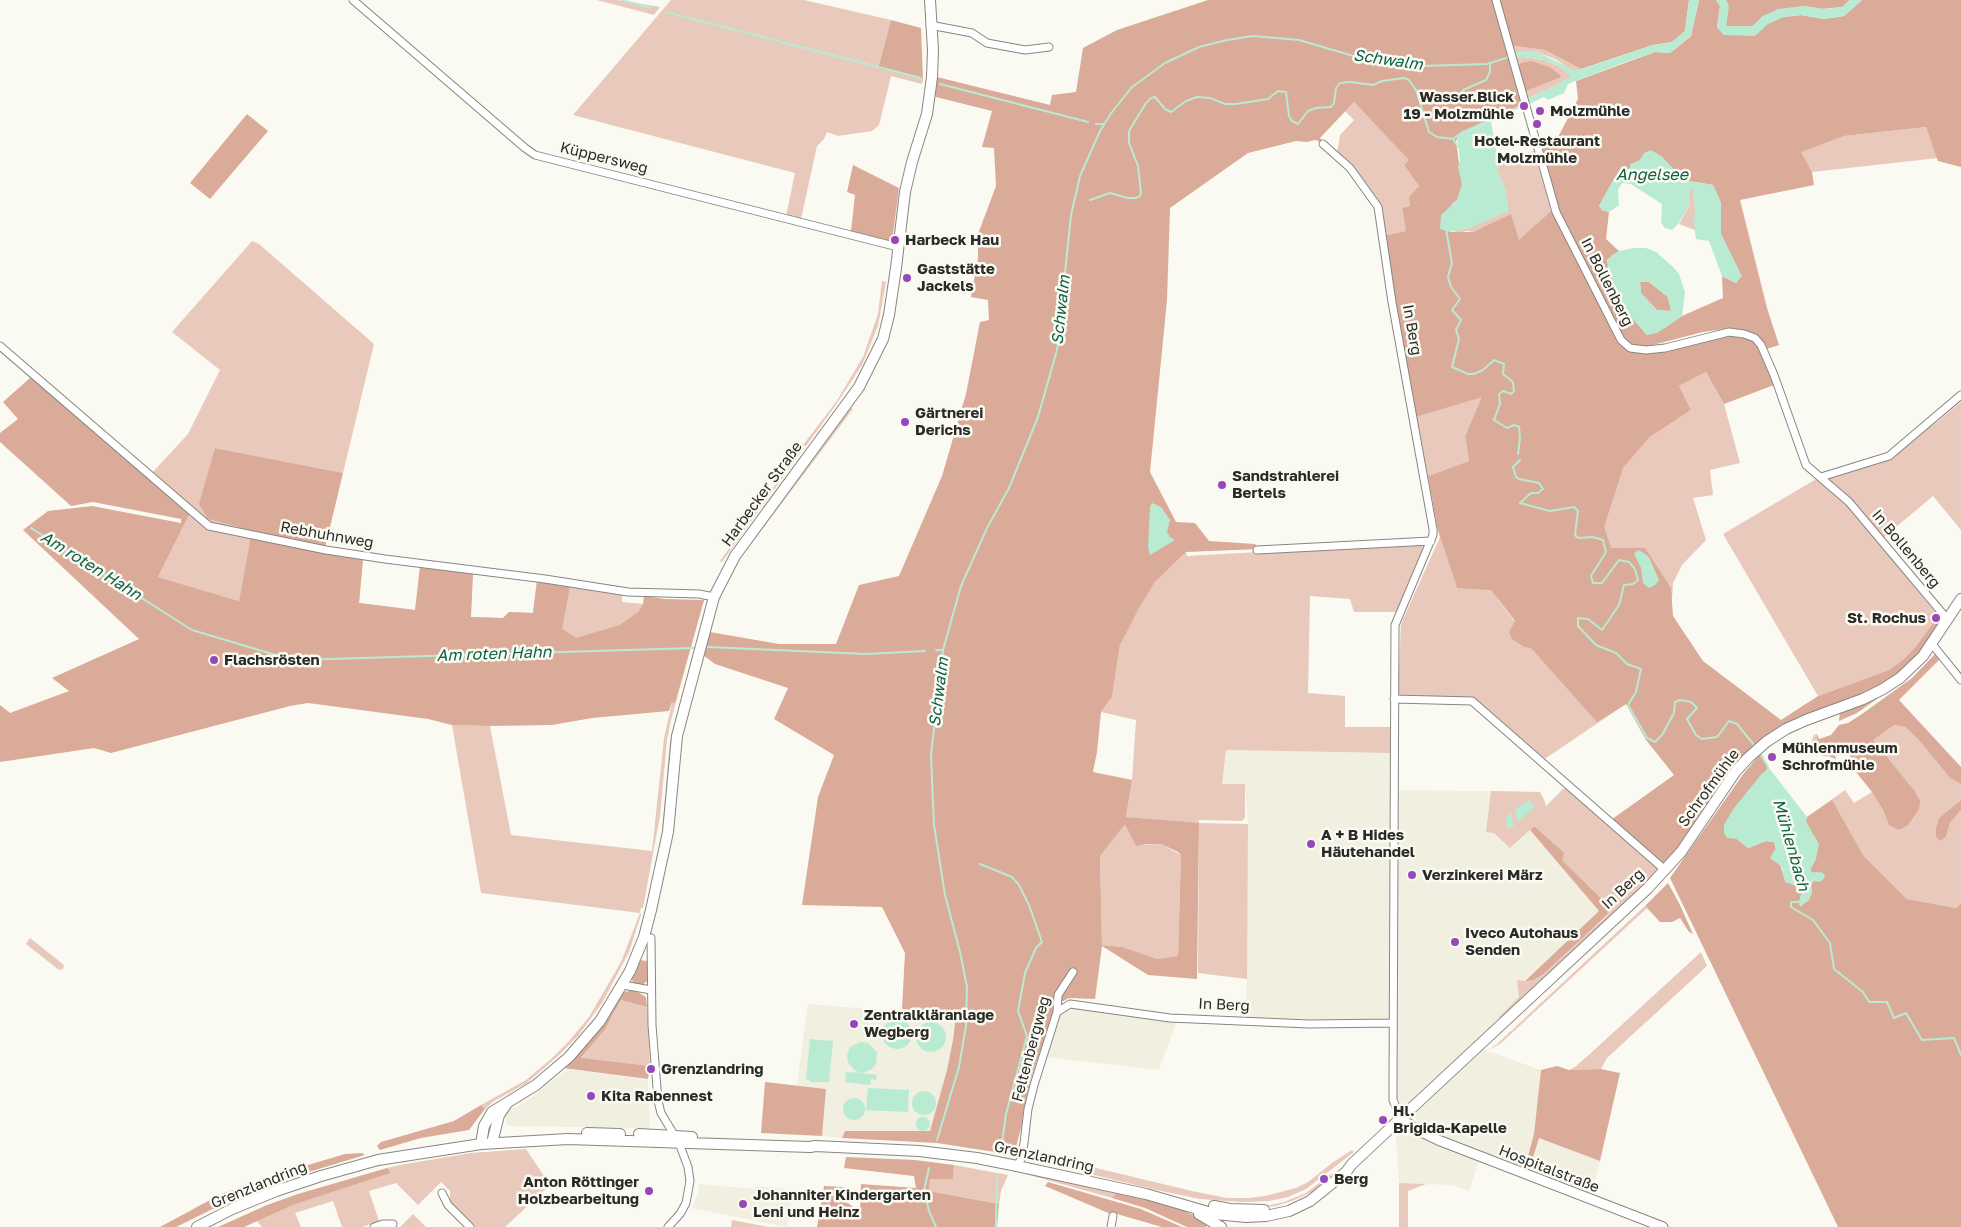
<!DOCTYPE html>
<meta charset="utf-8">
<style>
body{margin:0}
canvas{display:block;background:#faf9f2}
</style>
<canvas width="1961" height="1227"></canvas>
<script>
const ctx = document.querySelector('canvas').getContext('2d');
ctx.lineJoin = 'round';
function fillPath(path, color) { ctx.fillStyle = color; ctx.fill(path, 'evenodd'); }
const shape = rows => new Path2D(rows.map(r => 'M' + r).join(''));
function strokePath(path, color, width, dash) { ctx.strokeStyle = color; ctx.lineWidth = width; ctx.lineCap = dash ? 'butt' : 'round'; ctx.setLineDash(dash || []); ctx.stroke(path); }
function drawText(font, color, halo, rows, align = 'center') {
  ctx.font = font + ' "Golos Text",sans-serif'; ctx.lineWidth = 5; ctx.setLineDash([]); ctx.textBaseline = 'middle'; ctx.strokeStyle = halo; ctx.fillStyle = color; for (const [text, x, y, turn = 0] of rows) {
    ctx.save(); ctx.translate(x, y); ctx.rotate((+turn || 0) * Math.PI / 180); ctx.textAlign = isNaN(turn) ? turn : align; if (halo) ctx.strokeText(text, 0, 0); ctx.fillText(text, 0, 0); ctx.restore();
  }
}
const built = shape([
 [1226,750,1391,753,1391,790,1540,792,1545,802,1530,830,1599,911,1518,987,1520,1002,1477,1041,1487,1051,1541,1070,1534,1134,1600,1161,1591,1195,1481,1154,1469,1191,1452,1185,1399,1183,1396,1137,1418,1121,1409,1110,1401,1104,1397,1098,1395,1022,1304,1021,1246,1018,1248,824,1245,785,1222,784],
 [808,1004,956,1016,953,1040,947,1070,930,1131,846,1131,842,1138,822,1136,826,1089,797,1085],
 [1071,1005,1177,1020,1159,1070,1044,1057,1058,1013],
 [568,1069,648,1080,650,1128,510,1126,506,1123,505,1114,507,1112,522,1104],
 [699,1184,755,1189,756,1186,794,1190,787,1227,692,1208,698,1193]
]);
const green = shape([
 [597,0,617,0,660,7,654,15],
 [671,0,804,0,891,20,878,67,923,79,922,84,891,76,879,125,872,131,838,136,827,132,824,139,817,146,801,219,786,216,795,173,573,115],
 [1511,43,1514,46,1545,50,1581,69,1576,71,1571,70,1555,59,1539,53,1533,51,1513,53],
 [1523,57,1545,60,1558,66,1570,74,1571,77,1551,88,1525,99,1524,92,1562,77,1517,68,1515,58],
 [1354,102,1410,160,1404,165,1419,186,1410,197,1410,206,1402,208,1406,231,1383,236,1379,207,1337,154,1340,135,1354,120,1345,111],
 [1926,127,1938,158,1812,172,1800,152,1844,136],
 [1534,151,1551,211,1519,241,1511,215,1473,232,1467,231,1455,233,1455,231,1472,227,1506,191,1497,170,1498,161],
 [1690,189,1693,189,1695,208,1695,230,1679,224,1690,204],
 [252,241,259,244,374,344,343,473,215,448,208,519,252,531,252,536,363,559,359,603,471,617,503,618,509,612,533,613,537,581,622,593,622,602,643,604,638,612,621,626,704,600,671,720,667,740,660,816,654,848,643,908,641,908,640,912,641,915,629,952,602,1003,578,1036,559,1055,527,1083,494,1101,485,1109,481,1105,526,1080,551,1059,569,1041,589,1017,621,962,640,913,481,893,452,725,490,726,511,835,652,851,664,738,672,703,319,702,239,607,247,561,239,601,158,577,189,515,193,510,152,473,188,434,220,370,172,332],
 [882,281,886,282,878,326,862,365,835,406,806,446,803,445,836,402,863,357,878,314],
 [1706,372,1724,404,1740,463,1710,470,1713,495,1693,498,1706,540,1682,565,1673,583,1671,618,1702,663,1783,725,1611,820,1674,776,1676,768,1653,747,1626,704,1543,760,1474,699,1402,697,1398,693,1401,624,1440,537,1457,588,1485,577,1499,601,1515,622,1593,537,1623,468,1650,437,1691,410,1679,386],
 [1483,396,1465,436,1469,461,1428,476,1416,417],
 [1961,402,1961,530,1933,496,1883,538,1830,481,1830,477,1889,458,1937,422],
 [849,407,853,409,742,556,740,554],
 [802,448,804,448,722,562,720,561],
 [804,452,805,455,765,508,763,507],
 [1818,478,1847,504,1938,616,1917,645,1904,659,1889,670,1818,696,1723,534],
 [1420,543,1423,547,1423,551,1397,612,1354,612,1350,599,1310,596,1308,693,1345,696,1345,727,1391,727,1391,753,1226,750,1222,784,1245,784,1245,818,1242,821,1199,820,1199,823,1248,824,1247,979,1198,973,1199,824,1126,817,1132,780,1136,720,1101,712,1112,697,1120,645,1138,609,1155,582,1186,552,1187,556],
 [680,702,682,702,665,829,662,830,670,741],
 [1894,725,1905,727,1918,739,1950,778,1961,784,1961,800,1939,818,1936,827,1936,836,1946,837,1950,823,1961,810,1961,903,1956,908,1907,899,1863,855,1783,876,1807,817,1845,790,1854,803,1872,792,1884,812,1889,825,1914,790,1872,740],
 [1817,734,1817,740,1826,754,1830,757,1822,756,1811,742,1814,735],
 [1570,788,1660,870,1501,1019,1499,1017,1519,997,1517,980,1525,981,1591,930,1606,917,1610,910,1608,905,1562,860,1534,826,1510,848,1494,833,1486,832,1491,791,1540,792,1545,802,1546,806,1563,789],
 [1125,823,1136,845,1161,844,1181,855,1178,956,1157,959,1123,947,1102,945,1100,855],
 [1648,892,1648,895,1641,902,1491,1042,1485,1046],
 [1646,905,1647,908,1500,1044,1487,1051,1496,1045],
 [30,938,64,965,63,969,59,970,26,944],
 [1701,952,1707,966,1607,1058,1601,1069,1569,1070,1575,1067,1591,1053],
 [621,1000,647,1007,650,1066,581,1059,612,1017],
 [526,1149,550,1185,505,1227,474,1227,450,1203,450,1191,441,1182,418,1205,396,1183,369,1191,379,1221,362,1227,342,1227,333,1201,295,1213,301,1227,262,1227,257,1221,293,1205,391,1173,387,1168,400,1165,471,1153],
 [1352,1150,1354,1152,1306,1189,1288,1197,1269,1201,1242,1202,1200,1199,1152,1189,1025,1158,1025,1151,1192,1191,1227,1198,1249,1198,1265,1196,1296,1188,1308,1182,1332,1163],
 [954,1165,1008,1175,1001,1191,999,1204,929,1191,930,1179,953,1179],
 [1017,1169,1117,1192,1112,1198,1015,1171],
 [1335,1171,1316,1190,1292,1201,1276,1206,1256,1208,1243,1206,1270,1205,1284,1202,1306,1193],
 [1399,1183,1426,1184,1408,1191,1408,1227,1399,1227],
 [413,1214,426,1227,400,1227],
 [732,1220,769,1227,731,1227]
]);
const forest = shape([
 [1208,0,1493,0,1521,102,1520,106,1491,121,1462,132,1456,141,1462,185,1457,200,1452,204,1450,232,1473,232,1511,214,1519,240,1551,211,1619,342,1628,351,1640,353,1656,353,1733,334,1748,337,1760,347,1774,385,1724,404,1706,372,1679,386,1691,410,1650,437,1623,468,1604,527,1611,548,1645,548,1671,588,1673,616,1703,661,1781,720,1818,696,1889,670,1904,659,1917,645,1938,616,1941,621,1922,653,1890,681,1848,700,1819,710,1786,725,1765,738,1670,861,1663,865,1611,820,1674,775,1646,740,1626,704,1597,722,1531,648,1524,647,1512,639,1509,632,1515,621,1491,590,1457,588,1438,531,1428,476,1469,461,1465,436,1482,397,1416,417,1383,236,1406,231,1402,208,1410,206,1409,197,1419,186,1404,165,1409,160,1354,102,1320,138,1325,143,1315,140,1307,142,1296,141,1248,153,1170,208,1167,300,1150,472,1176,522,1195,523,1209,541,1255,544,1259,549,1186,552,1155,582,1139,608,1120,645,1112,697,1101,712,1097,752,1093,772,1132,780,1126,817,1199,823,1197,979,1148,975,1102,946,1095,999,1069,998,1056,1005,1032,1075,1024,1107,1022,1124,1014,1155,937,1143,842,1138,845,1131,930,1131,947,1070,953,1040,956,1016,902,1009,905,953,882,907,802,905,818,797,834,755,774,719,788,688,715,664,699,652,704,631,779,644,836,644,859,585,899,576,942,476,966,394,980,322,989,320,988,300,971,297,978,258,978,234,996,186,994,148,982,147,992,111,932,96,933,76,1050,105,1052,95,1076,92,1083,48,1117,30],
 [1125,824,1136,846,1147,844,1161,844,1178,852,1181,855,1178,956,1157,959,1123,947,1102,945,1100,856],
 [1499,0,1689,0,1685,31,1672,42,1653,45,1581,69,1545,50,1514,46,1511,43],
 [1699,0,1716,0,1720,6,1717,27,1724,35,1784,17,1801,15,1824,19,1844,16,1862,0,1961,0,1961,167,1938,161,1926,127,1844,136,1801,152,1812,172,1814,185,1740,200,1767,308,1779,345,1767,349,1749,332,1732,328,1703,332,1641,348,1631,345,1623,338,1557,212,1538,143,1557,139,1578,99,1576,81,1655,52,1670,53,1691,36],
 [1661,156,1676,172,1689,181,1713,185,1721,203,1721,234,1741,276,1736,283,1722,276,1723,298,1682,316,1666,327,1647,335,1627,312,1619,298,1607,260,1619,251,1606,239,1609,212,1602,210,1599,206,1614,179,1630,168,1635,162],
 [1726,0,1850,0,1842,7,1822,9,1803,6,1763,16,1753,26,1726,26,1728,6],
 [891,20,921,28,923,79,878,68],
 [1531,61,1550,67,1562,77,1524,92,1517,68,1521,63],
 [247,114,268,131,210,199,190,183],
 [853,165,899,188,892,242,851,231,855,195,847,192],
 [1640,282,1649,282,1668,297,1671,311,1657,310,1641,293],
 [31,377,190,513,158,577,239,601,252,531,208,519,199,504,215,448,343,473,324,552,363,559,359,603,415,610,420,566,473,574,471,617,503,618,509,612,533,613,537,581,570,586,562,629,576,638,620,625,638,612,643,604,644,596,665,599,704,600,675,703,672,702,669,711,592,718,552,725,490,726,452,725,428,719,308,703,290,706,111,753,94,748,0,762,0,705,10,713,69,691,52,678,139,639,23,530,48,511,92,506,181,523,181,519,93,502,71,506,0,442,0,433,18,419,3,402],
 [1935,654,1940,659,1899,700,1961,767,1961,784,1950,778,1918,739,1905,727,1894,725,1873,740,1914,790,1920,801,1919,809,1908,825,1899,830,1889,825,1884,812,1872,792,1852,767,1854,760,1843,749,1834,751,1836,759,1830,757,1820,746,1817,740,1817,734,1819,739,1831,735,1839,725,1848,723,1862,714,1912,678],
 [1884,694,1857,713,1839,721,1840,712],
 [1761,753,1769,768,1760,776,1737,839,1748,848,1766,841,1774,842,1785,881,1794,885,1802,892,1799,902,1812,893,1811,885,1818,872,1813,873,1810,870,1816,859,1811,830,1806,821,1807,817,1832,800,1863,855,1907,899,1956,908,1961,903,1961,1227,1838,1227,1670,878,1744,773],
 [1961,800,1961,810,1950,823,1946,837,1939,841,1936,836,1936,827,1939,818],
 [1534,826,1564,853,1562,860,1608,905,1610,910,1606,916,1543,974,1533,980,1525,981,1599,911,1530,830],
 [1668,883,1679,903,1693,934,1689,932,1680,918,1672,922,1660,922,1647,908,1646,905],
 [639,960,647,961,647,981,643,985,636,985,633,982,631,977],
 [630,991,636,991,646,997,647,1007,621,1000,605,1029,581,1058,650,1066,648,1079,563,1068,611,1012,622,992],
 [1557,1066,1569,1070,1601,1069,1620,1073,1600,1161,1539,1138,1528,1173,1524,1171,1534,1134,1541,1070],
 [765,1082,826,1089,822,1136,761,1133],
 [481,1105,485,1109,469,1130,421,1138,380,1150,377,1146,381,1142,454,1121],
 [362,1153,365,1155,279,1181,229,1201,176,1227,160,1227,223,1193,288,1171,345,1154],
 [846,1157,915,1160,954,1165,953,1179,930,1179,929,1191,999,1204,997,1227,817,1227,824,1186,844,1187,846,1202,860,1211,861,1184,916,1188,914,1176,844,1168],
 [387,1168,391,1173,293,1205,244,1227,218,1227,267,1205,298,1194],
 [1048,1182,1141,1209,1182,1227,1162,1227,1117,1214,1113,1215,1045,1186],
 [1117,1192,1166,1203,1209,1222,1206,1227,1187,1227,1145,1208,1112,1198]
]);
const water = shape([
 [1689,0,1699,0,1691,35,1670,53,1655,52,1623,63,1568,84,1564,93,1548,100,1544,97,1527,105,1525,99,1551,88,1571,76,1558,66,1545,60,1523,57,1515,58,1513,53,1533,51,1539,53,1576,71,1653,45,1672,42,1685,31],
 [1716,0,1726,0,1729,6,1726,26,1753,26,1763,16,1778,9,1803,6,1826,9,1842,7,1850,0,1862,0,1844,16,1824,19,1801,15,1784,17,1768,24,1755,36,1724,35,1717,27,1720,6],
 [1491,121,1498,161,1497,170,1506,191,1509,211,1472,227,1450,232,1440,229,1441,215,1457,200,1462,185,1458,166,1460,161,1457,136],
 [1651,150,1661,156,1676,172,1689,181,1713,185,1721,203,1721,234,1742,276,1736,283,1722,276,1709,241,1696,239,1694,223,1695,208,1693,189,1690,190,1690,204,1678,224,1672,230,1665,228,1661,223,1662,204,1631,184,1622,183,1618,190,1619,205,1609,212,1602,210,1599,206,1614,179,1630,168,1630,164,1639,161,1644,153],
 [1634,248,1646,248,1656,252,1673,267,1679,274,1685,292,1682,316,1657,333,1647,335,1627,312,1619,298,1608,268,1607,261,1612,255,1619,251],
 [1640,282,1649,282,1668,297,1671,311,1657,310,1641,293],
 [1152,503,1161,507,1170,520,1167,532,1170,537,1175,540,1150,555,1148,547,1150,507],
 [1638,550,1644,553,1649,557,1659,580,1655,585,1649,588,1643,583,1641,568,1634,554],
 [1769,768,1807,817,1806,822,1819,844,1816,859,1810,870,1813,873,1821,872,1825,875,1824,879,1819,882,1814,881,1811,885,1812,893,1809,900,1800,907,1799,902,1802,892,1794,885,1785,882,1782,867,1770,858,1776,848,1774,842,1765,841,1748,848,1737,839,1727,838,1724,833,1724,825,1734,808,1760,776],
 [1530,800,1535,807,1518,822,1515,809],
 [1511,813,1514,826,1507,829,1506,816],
 '882 1034a15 15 0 1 1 30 0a15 15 0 1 1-30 0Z',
 '916 1037a15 15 0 1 1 30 0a15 15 0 1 1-30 0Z',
 [810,1039,833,1041,829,1082,810,1082,810,1080,806,1079],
 [860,1042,868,1043,877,1052,876,1064,872,1069,862,1073,877,1075,876,1080,871,1079,870,1085,845,1082,846,1072,860,1073,853,1069,848,1062,847,1055,850,1047],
 [868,1088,909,1090,908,1112,866,1110],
 '912 1103a12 12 0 1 1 24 0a12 12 0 1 1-24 0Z',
 '843 1109a11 11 0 1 1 22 0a11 11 0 1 1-22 0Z',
 '916 1124a7 7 0 1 1 14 0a7 7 0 1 1-14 0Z'
]);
const stream = shape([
 [622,0,651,8],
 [666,12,921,78],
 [940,84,1088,122],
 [1459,96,1463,90,1486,80,1490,72,1490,63],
 [1096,124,1104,124],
 [1458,147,1453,139,1461,133,1521,106],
 [1090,200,1110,193,1128,198,1136,198,1140,196,1141,193,1138,166,1129,143,1129,131,1146,103,1151,98,1155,97,1165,109,1171,112,1186,101,1197,97,1210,98,1225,104,1236,104,1268,99,1278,91,1286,92,1289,116,1292,121,1298,124,1308,111,1316,108,1331,107,1334,103,1336,88,1340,83,1350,82,1373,85,1382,81,1404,78,1409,80,1416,90,1429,132,1437,137,1453,139],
 [1446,229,1452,263,1448,277,1451,287,1460,299,1452,310,1461,320,1456,330,1459,339,1452,367,1468,374,1474,374,1483,370,1494,360,1504,364,1503,374,1513,382,1514,391,1511,394,1503,391,1499,394,1500,404,1494,420,1507,428,1514,425,1519,427,1520,438,1518,454],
 [1520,460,1513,467,1516,477,1519,479,1539,483,1543,489,1538,493,1531,493,1520,503,1550,511,1574,507,1578,511,1575,535,1578,538,1593,537,1603,540,1606,552,1591,576,1593,583,1602,583,1619,560,1629,562,1635,569,1638,580,1633,584,1624,585,1619,605,1602,630,1588,619,1578,618,1578,626,1596,645,1616,653,1627,664,1641,669,1636,692,1628,705,1647,738,1655,742,1662,735,1674,713,1675,702,1680,700,1691,702,1697,708,1687,719,1696,735,1702,739,1717,737,1729,721,1737,724,1754,745],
 [31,528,192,630,289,659],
 [708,647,866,654,925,651],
 [936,650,943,650],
 [295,660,694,648],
 [1761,755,1768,767,1768,772],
 [980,864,1012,877,1019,885,1029,905,1042,942,1036,948,1025,973,1018,1011,1027,1036,1006,1114,1001,1150],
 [1800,902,1791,902,1791,907,1813,920,1830,943,1834,969,1863,992,1869,1002,1887,1002,1894,1018,1906,1013,1922,1040,1954,1038,1961,1055],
 [937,1140,959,1067,966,1026,967,987,960,952,945,895,934,825,931,755,943,650,961,586,987,528,1009,488,1038,417,1057,350,1071,215,1080,176,1100,131,1112,112,1132,87,1165,63,1199,47,1227,40,1253,36,1299,40,1367,60,1422,66,1487,64,1509,57],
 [929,1168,924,1190,929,1211,936,1227],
 [996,1227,997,1176]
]);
const minor = shape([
 [353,0,525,148,535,155,898,247],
 [1496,0,1556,212,1621,340,1630,348,1646,350,1665,348,1729,332,1744,334,1755,338,1761,345,1774,375,1806,465,1849,502,1948,620],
 [930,25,972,33,987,43,1025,50,1049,47],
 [1323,144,1350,168,1378,207,1392,302,1433,529,1433,535,1395,625,1393,1085,1393,1100,1401,1118],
 [0,346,209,526,326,550,385,559,545,579,628,592,699,594,714,597],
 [1821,477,1889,456,1961,395],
 [1257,550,1431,541],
 [1932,644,1961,680],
 [1394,699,1472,701,1665,870],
 [651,938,652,1025,658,1101,661,1113,679,1143,688,1167,690,1181,686,1203,680,1214,668,1227],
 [623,985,651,990],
 [1057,1012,1070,1004,1170,1018,1309,1024,1392,1023],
 [1017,1166,1021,1159,1024,1143,1028,1109,1034,1085,1057,1012,1058,995,1073,972],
 [442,1193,448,1205,470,1227],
 [374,1227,383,1224,393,1224],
 [1111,1227,1113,1216]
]);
const tertiary = shape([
 [1401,1118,1417,1130,1438,1140,1663,1227]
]);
const secondary = shape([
 [587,1133,620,1134],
 [639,1134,692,1137],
 [492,1143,499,1115,506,1105],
 [481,1144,484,1126,492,1112,536,1085,569,1057,600,1021,630,971,644,937,651,910,668,832,677,736,714,597,735,556,859,387,883,339,889,315,896,268,905,192,912,162,927,114,932,77,933,50,930,0],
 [1214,1206,1230,1209,1264,1210],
 [1199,1214,1221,1227],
 [197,1227,232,1209,276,1191,321,1176,378,1160,481,1144,568,1139,810,1147,815,1146,919,1151,977,1158,1017,1166,1146,1194,1215,1214,1246,1217,1266,1216,1289,1211,1310,1201,1346,1172,1352,1164,1401,1118,1648,888,1681,852,1736,771,1748,758,1766,742,1786,729,1806,720,1863,699,1883,689,1900,678,1923,656,1961,599]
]);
const markers = [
 [1524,106,5,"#9748b8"],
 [1540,111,5,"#9748b8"],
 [1537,124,5,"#9748b8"],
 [895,240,5,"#9748b8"],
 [907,278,5,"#9748b8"],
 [905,422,5,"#9748b8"],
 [1222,485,5,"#9748b8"],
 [1936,618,5,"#9748b8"],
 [214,660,5,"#9748b8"],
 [1772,757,5,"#9748b8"],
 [1311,844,5,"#9748b8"],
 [1412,875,5,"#9748b8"],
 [1455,942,5,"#9748b8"],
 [854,1024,5,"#9748b8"],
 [651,1069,5,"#9748b8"],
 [591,1096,5,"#9748b8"],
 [1383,1120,5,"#9748b8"],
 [1324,1179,5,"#9748b8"],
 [649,1191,5,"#9748b8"],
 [743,1204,5,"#9748b8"]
];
const poiNames = [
 ["Wasser.Blick",1514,97,"right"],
 ["19 - Molzmühle",1514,114,"right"],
 ["Molzmühle",1550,111],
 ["Hotel-Restaurant",1537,141,"center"],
 ["Molzmühle",1537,158,"center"],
 ["Harbeck Hau",905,240],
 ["Gaststätte",917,269],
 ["Jackels",917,286],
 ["Gärtnerei",915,413],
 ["Derichs",915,430],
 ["Sandstrahlerei",1232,476],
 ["Bertels",1232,493],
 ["St. Rochus",1926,618,"right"],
 ["Flachsrösten",224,660],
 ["Mühlenmuseum",1782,748],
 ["Schrofmühle",1782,765],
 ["A + B Hides",1321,835],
 ["Häutehandel",1321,852],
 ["Verzinkerei März",1422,875],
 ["Iveco Autohaus",1465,933],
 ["Senden",1465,950],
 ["Zentralkläranlage",864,1015],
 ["Wegberg",864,1032],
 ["Grenzlandring",661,1069],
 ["Kita Rabennest",601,1096],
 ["Hl.",1393,1111],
 ["Brigida-Kapelle",1393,1128],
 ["Berg",1334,1179],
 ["Anton Röttinger",639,1182,"right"],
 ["Holzbearbeitung",639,1199,"right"],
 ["Johanniter Kindergarten",753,1195],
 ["Leni und Heinz",753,1212]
];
const streetNames = [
 ["Küppersweg",604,158,14],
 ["In Bollenberg",1607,282,63],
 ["In Berg",1412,330,80],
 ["Harbecker Straße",762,494,-54],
 ["Rebhuhnweg",327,535,10],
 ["In Bollenberg",1906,549,50],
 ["Schrofmühle",1709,788,-54],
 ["In Berg",1623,889,-43],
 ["In Berg",1224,1005,3],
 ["Feltenbergweg",1031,1049,-75],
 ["Grenzlandring",1044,1157,12],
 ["Hospitalstraße",1549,1169,21],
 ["Grenzlandring",259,1185,-22]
];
const waterNames = [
 ["Schwalm",1388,60,8],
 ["Angelsee",1652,175],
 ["Schwalm",1061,310,-84],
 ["Am roten Hahn",91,566,32],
 ["Am roten Hahn",494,654,-2],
 ["Schwalm",939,692,-83],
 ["Mühlenbach",1791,845,74]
];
fillPath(built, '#f0efe0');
fillPath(green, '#e8c9bc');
fillPath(forest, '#daab98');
fillPath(water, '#b9ebd2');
strokePath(stream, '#b9ebd2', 2);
strokePath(minor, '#878780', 9);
strokePath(tertiary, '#878780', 11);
strokePath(secondary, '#878780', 12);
strokePath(minor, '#fff', 7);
strokePath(tertiary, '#fff', 9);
strokePath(secondary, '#fff', 10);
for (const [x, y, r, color] of markers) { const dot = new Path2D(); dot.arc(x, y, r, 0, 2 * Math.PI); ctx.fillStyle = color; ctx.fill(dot); strokePath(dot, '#faf9f2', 2); }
drawText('bold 15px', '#2a2a27', '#faf9f2', poiNames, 'left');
drawText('15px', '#2a2a27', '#faf9f2', streetNames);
drawText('italic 16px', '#0d6345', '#faf9f2', waterNames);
</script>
